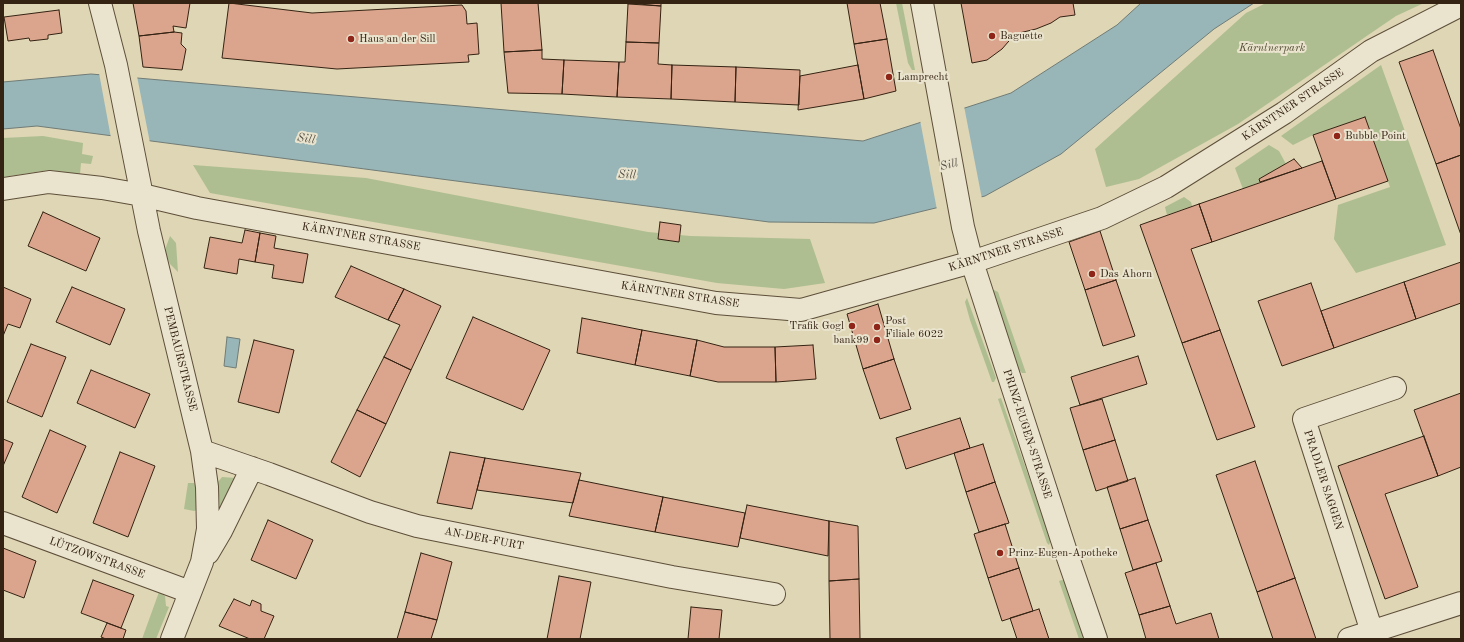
<!DOCTYPE html>
<meta charset="utf-8">
<style>
body{margin:0}
#map{position:relative;width:1464px;height:642px;overflow:hidden;background:#ded6b4;font-family:"Old Standard TT",serif}
canvas{display:block}
.frame{position:absolute;inset:0;border:4px solid #342212;pointer-events:none}
</style>
<div id="map">
<canvas width="1464" height="642"></canvas>
<div class="frame"></div>
</div>
<script>
const ctx = document.querySelector('canvas').getContext('2d');
ctx.lineJoin = 'round';
function fillPath(path, color) { ctx.fillStyle = color; ctx.fill(path, 'evenodd'); }
const shape = rows => new Path2D(rows.map(r => 'M' + r).join(''));
function strokePath(path, color, width, dash) { ctx.strokeStyle = color; ctx.lineWidth = width; ctx.lineCap = dash ? 'butt' : 'round'; ctx.setLineDash(dash || []); ctx.stroke(path); }
function drawText(font, color, halo, rows, align = 'center') {
  ctx.font = font + ' "Old Standard TT",serif'; ctx.lineWidth = 4; ctx.setLineDash([]); ctx.textBaseline = 'middle'; ctx.strokeStyle = halo; ctx.fillStyle = color; for (const [text, x, y, turn = 0] of rows) {
    ctx.save(); ctx.translate(x, y); ctx.rotate((+turn || 0) * Math.PI / 180); ctx.textAlign = isNaN(turn) ? turn : align; if (halo) ctx.strokeText(text, 0, 0); ctx.fillText(text, 0, 0); ctx.restore();
  }
}
const green = shape([
 [896,3,902,3,915,70,912,70,908,63],
 [1266,3,1424,3,1396,16,1238,124,1139,179,1106,187,1095,149,1246,13],
 [1381,65,1446,245,1356,273,1334,239,1338,205,1390,187,1365,117,1313,135,1293,145,1281,136],
 [43,136,83,143,82,154,93,156,91,164,81,163,80,174,49,170,3,177,3,138],
 [1269,145,1279,151,1286,164,1259,180,1260,182,1243,189,1235,168],
 [193,165,366,178,648,232,690,236,810,239,825,283,784,289,717,283,210,193],
 [1184,197,1191,202,1192,206,1167,215,1165,207],
 [170,236,176,243,178,272,170,264,166,256,166,247],
 [994,290,998,292,1026,373,1022,373,1018,369,995,300,993,293],
 [967,298,996,378,994,382,992,382,970,320,965,302],
 [1001,398,1051,540,1049,545,1047,543,998,399],
 [222,477,236,478,220,509,218,482],
 [188,483,194,483,197,489,197,510,194,511,184,509],
 [1062,580,1065,581,1084,636,1082,638,1079,639,1059,581],
 [159,592,165,596,166,606,169,607,156,639,142,639]
]);
const water = shape([
 [1141,3,1254,3,1214,29,1061,154,985,196,874,223,769,222,37,126,3,129,3,82,91,74,863,141,1011,93,1117,25,1141,3],
 [227,337,240,339,236,368,224,366,227,337]
]);
const pier = shape([
 [99,73,137,76,150,143,111,138],
 [964,106,982,199,937,210,920,120]
]);
const building = shape([
 [133,3,190,3,186,28,173,26,174,32,139,36,133,3],
 [229,3,312,13,462,5,466,11,467,24,477,23,479,54,468,55,469,62,337,69,222,58,229,3],
 [501,3,538,3,542,50,504,52,501,3],
 [628,3,661,3,661,6,628,3],
 [847,3,880,3,887,39,854,44,847,3],
 [961,3,1073,3,1075,15,1060,17,1051,23,1036,29,1015,34,1002,49,987,60,972,63,961,3],
 [628,4,661,6,659,43,626,42,628,4],
 [59,10,62,33,48,35,48,39,30,41,29,38,8,41,4,17,59,10],
 [174,32,182,33,181,44,186,49,182,70,143,67,139,36,174,32],
 [887,39,896,91,864,99,854,44,887,39],
 [626,42,659,43,658,64,672,65,671,99,617,97,619,62,625,62,626,42],
 [542,50,542,59,564,60,562,94,508,93,504,52,542,50],
 [1433,50,1461,129,1461,155,1436,164,1399,62,1433,50],
 [564,60,619,62,617,97,562,94,564,60],
 [672,65,736,67,735,102,671,99,672,65],
 [858,65,864,99,798,110,800,76,858,65],
 [736,67,800,70,799,105,735,102,736,67],
 [1365,117,1388,181,1336,199,1313,135,1365,117],
 [1461,155,1461,235,1436,164,1461,155],
 [1294,159,1302,168,1260,182,1259,179,1294,159],
 [1322,161,1336,199,1212,242,1199,204,1322,161],
 [1199,204,1212,242,1191,249,1220,330,1182,343,1140,225,1199,204],
 [43,212,100,238,86,271,28,246,43,212],
 [660,222,681,225,679,242,658,239,660,222],
 [245,230,260,233,255,262,239,259,237,274,204,268,210,237,242,243,245,230],
 [1100,231,1116,280,1085,290,1069,242,1100,231],
 [260,233,276,236,274,248,308,254,303,283,272,278,274,265,255,262,260,233],
 [1461,262,1461,303,1416,319,1404,282,1461,262],
 [351,266,404,289,388,320,335,297,351,266],
 [1116,280,1135,336,1103,346,1085,290,1116,280],
 [1404,282,1416,319,1334,348,1321,311,1404,282],
 [1311,283,1334,348,1282,366,1258,301,1311,283],
 [3,287,31,299,20,328,8,324,3,336,3,287],
 [72,287,125,309,110,345,56,322,72,287],
 [404,289,441,306,411,370,384,357,400,325,388,320,404,289],
 [878,304,894,359,863,369,847,314,878,304],
 [473,317,550,350,523,410,446,378,473,317],
 [582,318,642,330,635,365,577,353,582,318],
 [642,330,697,340,690,376,635,365,642,330],
 [1220,330,1255,427,1217,440,1182,343,1220,330],
 [254,340,294,350,279,413,238,402,254,340],
 [697,340,724,347,775,347,776,382,718,382,690,376,697,340],
 [31,344,66,357,42,417,7,402,31,344],
 [813,345,816,379,776,382,775,347,813,345],
 [1138,356,1147,384,1080,405,1071,377,1138,356],
 [384,357,411,370,386,424,357,410,384,357],
 [894,359,911,409,880,419,863,369,894,359],
 [91,370,150,394,135,428,77,403,91,370],
 [1461,393,1461,467,1438,476,1414,410,1461,393],
 [1102,399,1115,440,1083,450,1070,408,1102,399],
 [357,410,386,424,360,477,331,462,357,410],
 [960,418,970,448,906,469,896,438,960,418],
 [50,430,86,446,57,513,22,497,50,430],
 [1424,436,1438,476,1385,494,1418,587,1385,599,1338,466,1424,436],
 [3,439,13,443,3,466,3,439],
 [1115,440,1128,481,1096,491,1083,450,1115,440],
 [983,444,995,482,966,492,954,453,983,444],
 [120,452,155,466,128,537,93,523,120,452],
 [450,452,485,458,472,509,437,503,450,452],
 [485,458,581,473,573,503,477,490,485,458],
 [1255,461,1295,578,1257,592,1216,475,1255,461],
 [1135,478,1148,520,1120,529,1107,487,1135,478],
 [579,480,663,497,655,532,569,516,579,480],
 [995,482,1009,523,979,532,966,492,995,482],
 [663,497,745,513,738,547,655,532,663,497],
 [747,505,829,521,828,556,740,538,747,505],
 [268,520,313,540,296,579,251,560,268,520],
 [1148,520,1162,561,1133,570,1120,529,1148,520],
 [829,521,858,526,859,579,829,581,829,521],
 [1005,524,1019,568,988,578,974,534,1005,524],
 [3,548,36,561,24,598,3,590,3,548],
 [421,553,452,562,437,620,405,612,421,553],
 [1156,563,1170,606,1139,615,1125,573,1156,563],
 [1019,568,1033,611,1002,621,988,578,1019,568],
 [559,576,591,582,580,639,547,639,559,576],
 [1295,578,1316,639,1273,639,1257,592,1295,578],
 [859,579,860,639,830,639,829,581,859,579],
 [93,580,134,595,121,628,81,613,93,580],
 [234,599,250,606,252,600,261,604,261,611,274,616,264,639,250,639,219,626,234,599],
 [1170,606,1176,624,1211,613,1219,639,1146,639,1139,615,1170,606],
 [691,607,722,610,719,639,688,639,691,607],
 [1039,609,1049,639,1017,639,1010,618,1039,609],
 [405,612,437,620,431,639,397,639,405,612],
 [107,623,126,630,123,639,106,639,101,637,107,623]
]);
const minor = shape([
 [100,3,116,65,149,231,202,451,207,487,208,529,202,562,172,639],
 [922,3,963,227,972,262,1065,549,1096,639],
 [3,189,49,182,102,188,142,195,197,208,716,303,801,310,972,262,1102,218,1166,187,1284,113,1371,51,1461,5],
 [202,451,269,474,370,512,417,526,672,577,774,594],
 [3,523,190,592],
 [208,553,221,531,252,468],
 [1372,632,1304,419,1395,388],
 [1349,639,1461,603]
]);
const markers = [
 [992,36,4,"#8f2418"],
 [351,39,4,"#8f2418"],
 [889,77,4,"#8f2418"],
 [1337,136,4,"#8f2418"],
 [1092,274,4,"#8f2418"],
 [852,326,4,"#8f2418"],
 [877,327,4,"#8f2418"],
 [877,340,4,"#8f2418"],
 [1000,553,4,"#8f2418"]
];
const poiNames = [
 ["Baguette",1000,36],
 ["Haus an der Sill",359,39],
 ["Lamprecht",897,77],
 ["Bubble Point",1345,136],
 ["Das Ahorn",1100,274],
 ["Post",885,321],
 ["Filiale 6022",885,334],
 ["Trafik Gogl",844,326,"right"],
 ["bank99",869,340,"right"],
 ["Prinz-Eugen-Apotheke",1008,553]
];
const parkNames = [
 ["Kärntnerpark",1272,48]
];
const streetNames = [
 ["KÄRNTNER STRASSE",1293,105,-34],
 ["KÄRNTNER STRASSE",361,237,10],
 ["KÄRNTNER STRASSE",1006,250,-18],
 ["KÄRNTNER STRASSE",680,295,9],
 ["PEMBAURSTRASSE",180,359,76],
 ["PRINZ-EUGEN-STRASSE",1027,434,72],
 ["PRADLER SAGGEN",1323,480,72],
 ["AN-DER-FURT",484,539,11],
 ["LÜTZOWSTRASSE",97,558,20]
];
const waterNames = [
 ["Sill",306,139,8],
 ["Sill",949,165,-14],
 ["Sill",627,175,2]
];
fillPath(green, '#aebe90');
fillPath(water, '#98b6b8');
strokePath(water, '#707b76', 1);
fillPath(pier, '#ded6b4');
fillPath(building, '#dba58d');
strokePath(building, '#342212', 1);
strokePath(minor, '#5e4f3a', 24);
strokePath(minor, '#eae4ce', 22);
for (const [x, y, r, color] of markers) { const dot = new Path2D(); dot.arc(x, y, r, 0, 2 * Math.PI); ctx.fillStyle = color; ctx.fill(dot); strokePath(dot, '#eae4ce', 1.5); }
drawText('11px', '#342212', '#eae4ce', poiNames, 'left');
drawText('italic 11px', '#524932', '#eae4ce', parkNames);
drawText('11px', '#342212', '#eae4ce', streetNames);
drawText('italic 12px', '#524e44', '#eae4ce', waterNames);
</script>
